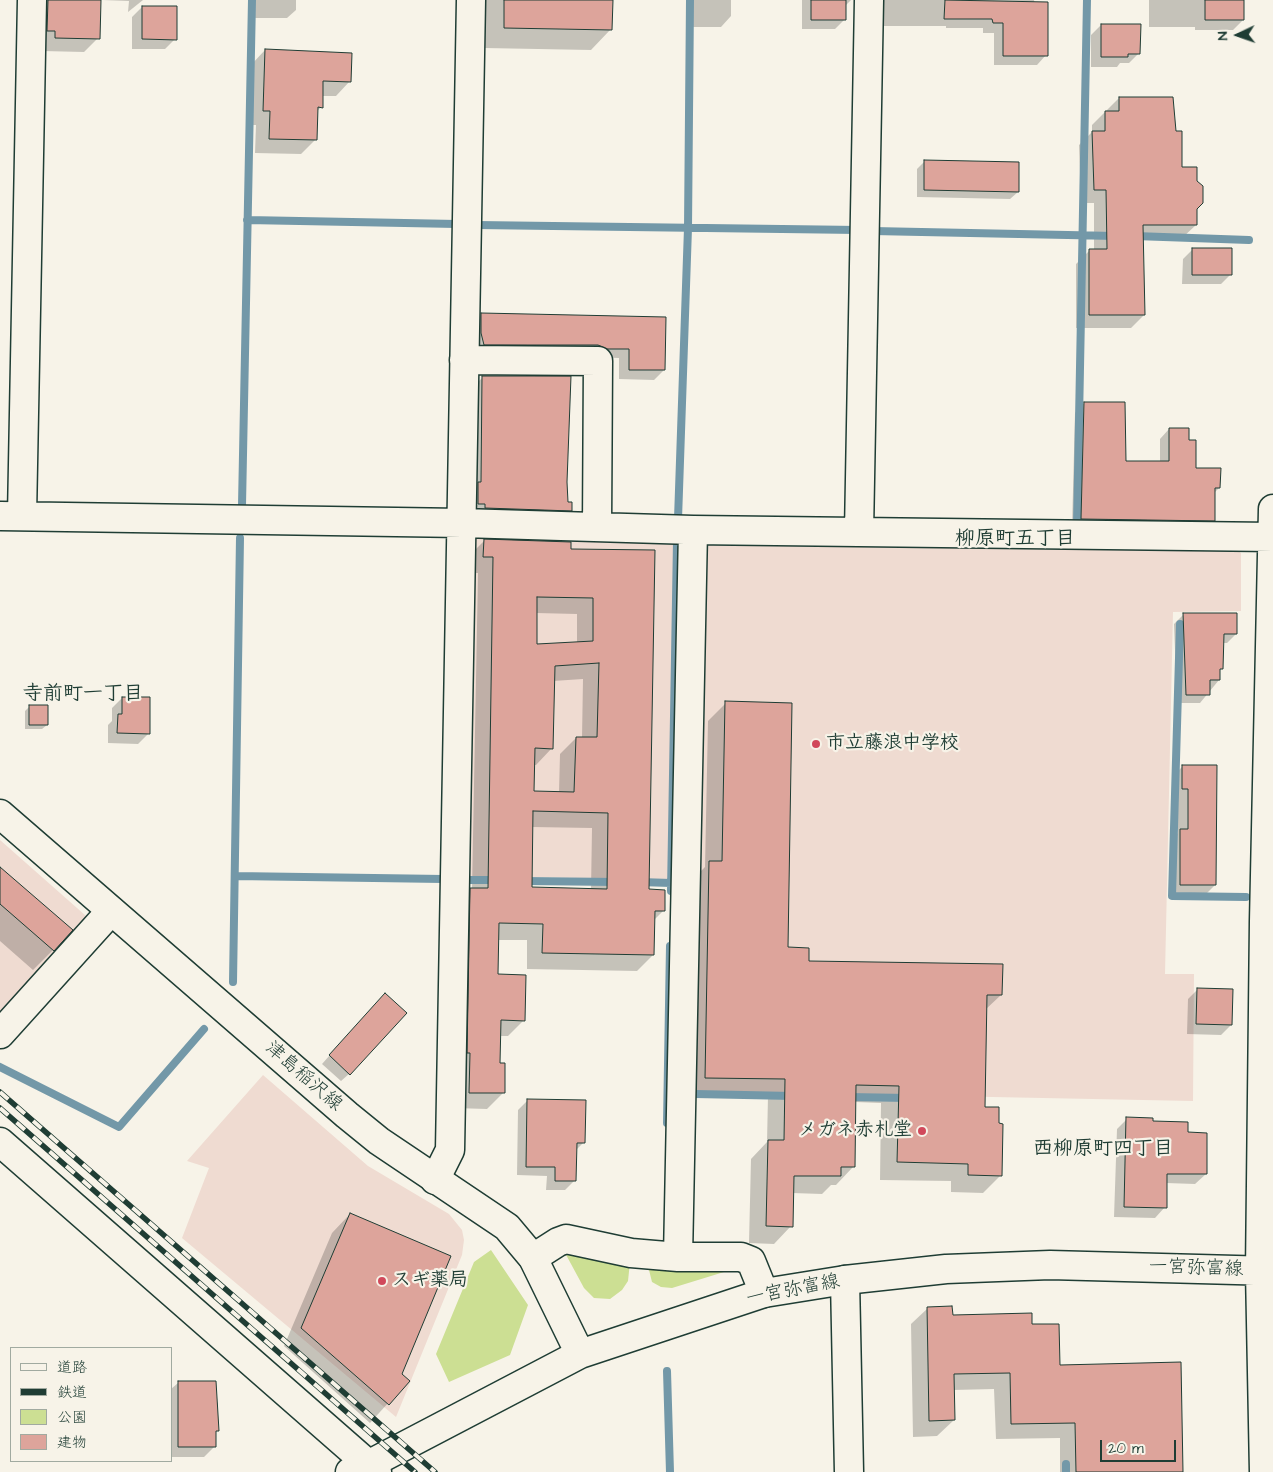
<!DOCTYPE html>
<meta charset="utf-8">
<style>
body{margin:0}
#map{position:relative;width:1273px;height:1472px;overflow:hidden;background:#f7f3e8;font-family:"Architects Daughter","Klee One",sans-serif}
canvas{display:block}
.legend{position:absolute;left:10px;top:1347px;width:162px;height:115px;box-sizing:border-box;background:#f7f3e8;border:1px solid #a1aaa0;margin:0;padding:6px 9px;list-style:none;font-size:15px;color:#1f3d34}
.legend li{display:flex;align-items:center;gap:10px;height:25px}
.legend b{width:25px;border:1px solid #a1aaa0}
.north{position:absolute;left:1213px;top:10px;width:50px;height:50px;-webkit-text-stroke:4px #f7f3e8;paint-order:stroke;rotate:267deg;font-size:14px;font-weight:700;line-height:20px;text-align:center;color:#1f3d34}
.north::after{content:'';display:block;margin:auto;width:18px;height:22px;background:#1f3d34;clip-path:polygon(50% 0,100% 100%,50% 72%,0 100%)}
.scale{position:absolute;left:1100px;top:1440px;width:76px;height:22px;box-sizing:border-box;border:2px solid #1f3d34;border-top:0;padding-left:6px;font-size:15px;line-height:18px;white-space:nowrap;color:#1f3d34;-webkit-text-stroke:4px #f7f3e8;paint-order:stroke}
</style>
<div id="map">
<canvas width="1273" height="1472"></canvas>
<ul class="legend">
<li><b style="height:6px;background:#f7f3e8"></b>道路</li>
<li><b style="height:6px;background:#1f3d34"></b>鉄道</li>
<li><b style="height:14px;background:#ccdf93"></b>公園</li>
<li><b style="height:14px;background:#dda49b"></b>建物</li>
</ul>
<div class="north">N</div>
<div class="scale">20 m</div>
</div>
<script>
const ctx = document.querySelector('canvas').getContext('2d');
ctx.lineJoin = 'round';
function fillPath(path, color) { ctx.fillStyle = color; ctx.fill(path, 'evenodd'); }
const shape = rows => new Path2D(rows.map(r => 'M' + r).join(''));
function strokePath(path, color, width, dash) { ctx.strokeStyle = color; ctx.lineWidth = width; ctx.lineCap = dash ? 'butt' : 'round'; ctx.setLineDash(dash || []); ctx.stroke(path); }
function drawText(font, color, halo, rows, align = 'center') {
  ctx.font = font + ' "Architects Daughter","Klee One",sans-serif'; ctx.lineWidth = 4.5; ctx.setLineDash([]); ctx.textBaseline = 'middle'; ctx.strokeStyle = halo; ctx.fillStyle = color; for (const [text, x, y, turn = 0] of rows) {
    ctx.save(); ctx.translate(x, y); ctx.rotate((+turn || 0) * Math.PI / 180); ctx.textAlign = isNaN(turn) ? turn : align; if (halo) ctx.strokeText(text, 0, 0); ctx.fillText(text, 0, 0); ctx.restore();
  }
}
const built = shape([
 [474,535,1236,548,1241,553,1241,611,1173,612,1165,974,1194,974,1193,1101,692,1091,696,880,459,876],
 [0,840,94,923,0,1027],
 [263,1075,368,1166,449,1214,462,1230,464,1240,462,1255,396,1417,182,1238,209,1168,187,1161]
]);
const green = shape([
 [491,1250,528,1305,510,1355,449,1382,436,1354,474,1262],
 [564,1251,630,1262,628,1281,622,1290,610,1299,594,1298,584,1288],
 [648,1266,737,1268,672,1288,661,1287,652,1282]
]);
const shadow = shape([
 [29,0,99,0,98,38,84,52,42,51],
 [102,0,143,0,128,12,129,1],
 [252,0,296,0,296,10,287,18,252,18],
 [485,0,611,0,611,29,591,50,484,48],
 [693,0,731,0,731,16,721,27,693,27],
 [802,0,851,0,845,6,845,19,835,29,802,29],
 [871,0,1034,0,1046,55,1037,65,994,65,994,33,983,33,983,28,946,28,946,26,877,26],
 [1149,0,1243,0,1243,20,1233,30,1195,30,1195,27,1149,27],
 [142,7,175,39,165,49,132,49,132,17],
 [1101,25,1139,53,1129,63,1120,63,1117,67,1091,67,1091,35],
 [265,50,350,81,336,96,322,96,321,107,316,112,316,139,301,154,255,153,256,125,249,125,251,65],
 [1119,98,1181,168,1196,208,1196,225,1182,238,1142,238,1144,315,1131,328,1076,328,1076,264,1089,251,1094,251,1094,203,1081,203,1079,145,1092,132,1092,125],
 [925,161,965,161,965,163,1018,192,1010,199,917,197,917,169],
 [1193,249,1231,274,1221,284,1182,284,1183,259],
 [481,315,664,318,664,370,654,380,619,379,619,358,474,354,471,325],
 [483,377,566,482,567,503,570,510,560,520,468,513,473,387],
 [1084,403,1124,462,1160,462,1160,439,1169,429,1188,442,1195,469,1219,488,1214,493,1213,520,1204,530,1072,528,1075,413],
 [484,541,570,550,654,552,648,891,663,911,653,921,653,955,637,971,527,969,527,940,497,940,496,975,524,1020,508,1036,499,1036,499,1064,503,1093,487,1109,454,1108,455,906,472,889,478,573,468,573,468,557],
 [536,613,577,614,577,643,535,646],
 [583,679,582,738,576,738,560,754,559,793,533,792,533,765,536,765,552,748,553,681],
 [532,827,592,828,591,890,531,888],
 [1183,615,1236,634,1227,643,1223,643,1219,680,1200,703,1177,703,1174,624],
 [122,698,148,734,138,744,108,743,108,725,112,721,112,708],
 [726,703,787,949,807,962,1001,995,985,1010,984,1108,1001,1175,983,1193,951,1192,951,1181,880,1180,881,1103,855,1102,853,1167,836,1185,831,1185,822,1194,792,1193,791,1226,774,1244,749,1243,751,1159,767,1142,768,1096,688,1095,692,880,705,867,708,721],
 [30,706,47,725,42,729,25,729,25,711],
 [1182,767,1215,885,1205,895,1171,895,1171,840,1178,833,1178,799,1172,799,1172,777],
 [0,868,53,950,33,970,0,941],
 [1198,989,1231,1025,1221,1035,1187,1034,1188,999],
 [377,1002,349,1074,341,1081,322,1064],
 [528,1100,584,1142,575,1151,575,1180,565,1190,546,1190,547,1176,517,1175,518,1110],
 [1127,1119,1151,1122,1186,1134,1206,1174,1195,1184,1166,1183,1165,1207,1155,1218,1114,1217,1117,1129],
 [350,1214,400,1374,408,1381,370,1423,284,1346,332,1233],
 [928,1308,951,1317,1031,1325,1059,1367,1182,1472,1060,1472,1060,1438,996,1439,994,1389,953,1390,954,1420,937,1436,913,1437,911,1324],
 [178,1383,218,1403,218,1430,214,1433,214,1447,204,1457,171,1457,171,1389]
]);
const stream = shape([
 [247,220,457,224],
 [477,225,858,230],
 [873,231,1116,236],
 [1135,236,1249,240],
 [242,505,252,0],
 [678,519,688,228,690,0],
 [1077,525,1087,0],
 [1180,624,1172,896,1246,897],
 [235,876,443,879],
 [467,880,497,880],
 [524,881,617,882],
 [639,882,671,883],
 [671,891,677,541],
 [233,982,240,538],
 [0,1067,119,1127,204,1029],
 [695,1094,793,1096],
 [847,1097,908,1098],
 [667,1123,670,946],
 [667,1371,670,1472],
 [1066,1464,1066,1472]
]);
const building = shape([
 [48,0,101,0,100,39,55,38,55,31,47,31,48,0],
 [504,0,613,0,612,30,504,28,504,0],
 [811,0,846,0,846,20,811,20,811,0],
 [945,0,1048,2,1048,56,1003,56,1003,23,993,23,992,19,944,19,945,0],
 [1205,0,1244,0,1244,20,1205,20,1205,0],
 [142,6,177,6,177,40,142,39,142,6],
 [1101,24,1141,24,1140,54,1128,54,1128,57,1101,57,1101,24],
 [265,49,352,53,351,82,323,81,323,108,318,107,317,140,269,139,270,111,263,111,265,49],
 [1119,97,1173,97,1176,131,1182,131,1182,167,1197,167,1197,181,1203,186,1203,203,1197,209,1197,225,1143,225,1145,315,1089,315,1089,249,1107,249,1106,190,1094,190,1092,131,1105,131,1105,111,1119,111,1119,97],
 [924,160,1019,162,1019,192,924,190,924,160],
 [1192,248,1232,248,1232,275,1192,275,1192,248],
 [481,313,666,317,665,370,629,370,629,349,607,349,598,345,484,345,481,333,481,313],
 [482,376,571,376,567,482,568,502,572,502,572,511,485,508,485,504,478,504,478,482,481,482,482,376],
 [1084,402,1125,402,1126,461,1169,461,1169,428,1189,428,1189,440,1196,440,1196,468,1221,468,1220,488,1215,488,1215,521,1081,519,1084,402],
 [484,539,571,542,571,549,655,550,649,889,665,890,665,911,655,911,654,955,542,953,543,924,499,923,498,974,526,975,525,1021,501,1020,500,1063,505,1063,505,1093,469,1093,470,1053,467,1053,470,888,488,888,493,557,483,557,484,539],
 [537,597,593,598,593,641,537,644,537,597],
 [599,663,597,737,576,737,574,792,534,791,535,748,553,749,555,666,599,663],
 [533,811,608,813,607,889,532,887,533,811],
 [1183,613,1237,613,1237,634,1224,634,1223,669,1220,669,1220,680,1210,680,1210,695,1186,695,1183,613],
 [122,697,150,697,150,734,117,733,118,714,122,714,122,697],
 [725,701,792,703,788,947,809,948,809,961,1003,964,1002,995,987,995,985,1107,999,1107,999,1123,1003,1124,1002,1176,968,1175,968,1164,897,1162,899,1086,856,1085,855,1167,841,1167,841,1176,794,1176,793,1227,766,1226,768,1140,784,1140,785,1079,705,1078,709,861,722,861,725,701],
 [29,705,48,705,48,725,29,725,29,705],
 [1182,765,1217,765,1216,885,1180,885,1180,829,1188,829,1188,789,1182,789,1182,765],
 [0,867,73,930,54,951,0,904,0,867],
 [1197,988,1233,989,1232,1025,1196,1024,1197,988],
 [385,993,407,1013,350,1075,329,1055,385,993],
 [527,1099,586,1100,585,1143,577,1143,576,1181,555,1181,555,1167,526,1167,527,1099],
 [1126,1117,1153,1118,1153,1121,1188,1122,1188,1132,1207,1133,1207,1174,1167,1174,1167,1208,1124,1207,1126,1117],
 [350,1213,451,1256,402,1374,410,1381,389,1405,301,1328,350,1213],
 [952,1306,953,1315,1032,1313,1032,1324,1059,1324,1060,1365,1181,1362,1183,1472,1076,1472,1075,1423,1011,1424,1010,1373,954,1374,955,1420,929,1421,927,1307,952,1306],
 [178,1381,216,1381,219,1431,216,1431,216,1447,178,1447,178,1381]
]);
const minor = shape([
 [464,360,598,361,597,527],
 [0,516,462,523,693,530,1273,537],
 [22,516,32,0],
 [859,532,869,0],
 [0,1034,111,911],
 [0,1142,377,1472],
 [435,1180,450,1150,471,0],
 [678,1257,693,530],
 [533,1258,558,1242,566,1239,631,1253,678,1257,741,1257,751,1261,764,1293],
 [1260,1271,1264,921,1273,509],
 [845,1280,849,1472]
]);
const major = shape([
 [0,814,347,1115,379,1141,507,1227,533,1258,580,1354],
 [1260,1271,1264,1472],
 [350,1472,368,1465,580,1354,764,1293,845,1280,946,1269,1050,1265,1273,1271]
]);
const rail = shape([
 [0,1092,435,1472],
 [0,1108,415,1472]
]);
const markers = [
 [816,744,5,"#d1495b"],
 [922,1131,5,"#d1495b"],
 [382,1281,5,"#d1495b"]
];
const poiNames = [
 ["市立藤浪中学校",826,744],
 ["メガネ赤札堂",912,1131,"right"],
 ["スギ薬局",392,1281]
];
const streetNames = [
 ["津島稲沢線",303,1077,41],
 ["一宮弥富線",1196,1269,2],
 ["一宮弥富線",793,1291,-11]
];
const neighbourhoodNames = [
 ["柳原町五丁目",1015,540],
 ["寺前町一丁目",83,695],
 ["西柳原町四丁目",1103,1150]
];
fillPath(built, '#efdbd1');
fillPath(green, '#ccdf93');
fillPath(shadow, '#0003');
strokePath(stream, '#7398a8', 8);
fillPath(building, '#dda49b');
strokePath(building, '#1f3d34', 1);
strokePath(minor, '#1f3d34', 31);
strokePath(major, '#1f3d34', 31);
strokePath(minor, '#f7f3e8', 28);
strokePath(major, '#f7f3e8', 28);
strokePath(rail, '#1f3d34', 5.5);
strokePath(rail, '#f7f3e8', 4, [11]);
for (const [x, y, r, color] of markers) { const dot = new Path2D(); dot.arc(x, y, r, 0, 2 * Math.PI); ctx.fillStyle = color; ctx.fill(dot); strokePath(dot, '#f7f3e8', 2); }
drawText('bold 19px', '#1f3d34', '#f7f3e8', poiNames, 'left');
drawText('19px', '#1f3d34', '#f7f3e8', streetNames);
drawText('bold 20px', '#1f3d34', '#f7f3e8', neighbourhoodNames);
</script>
